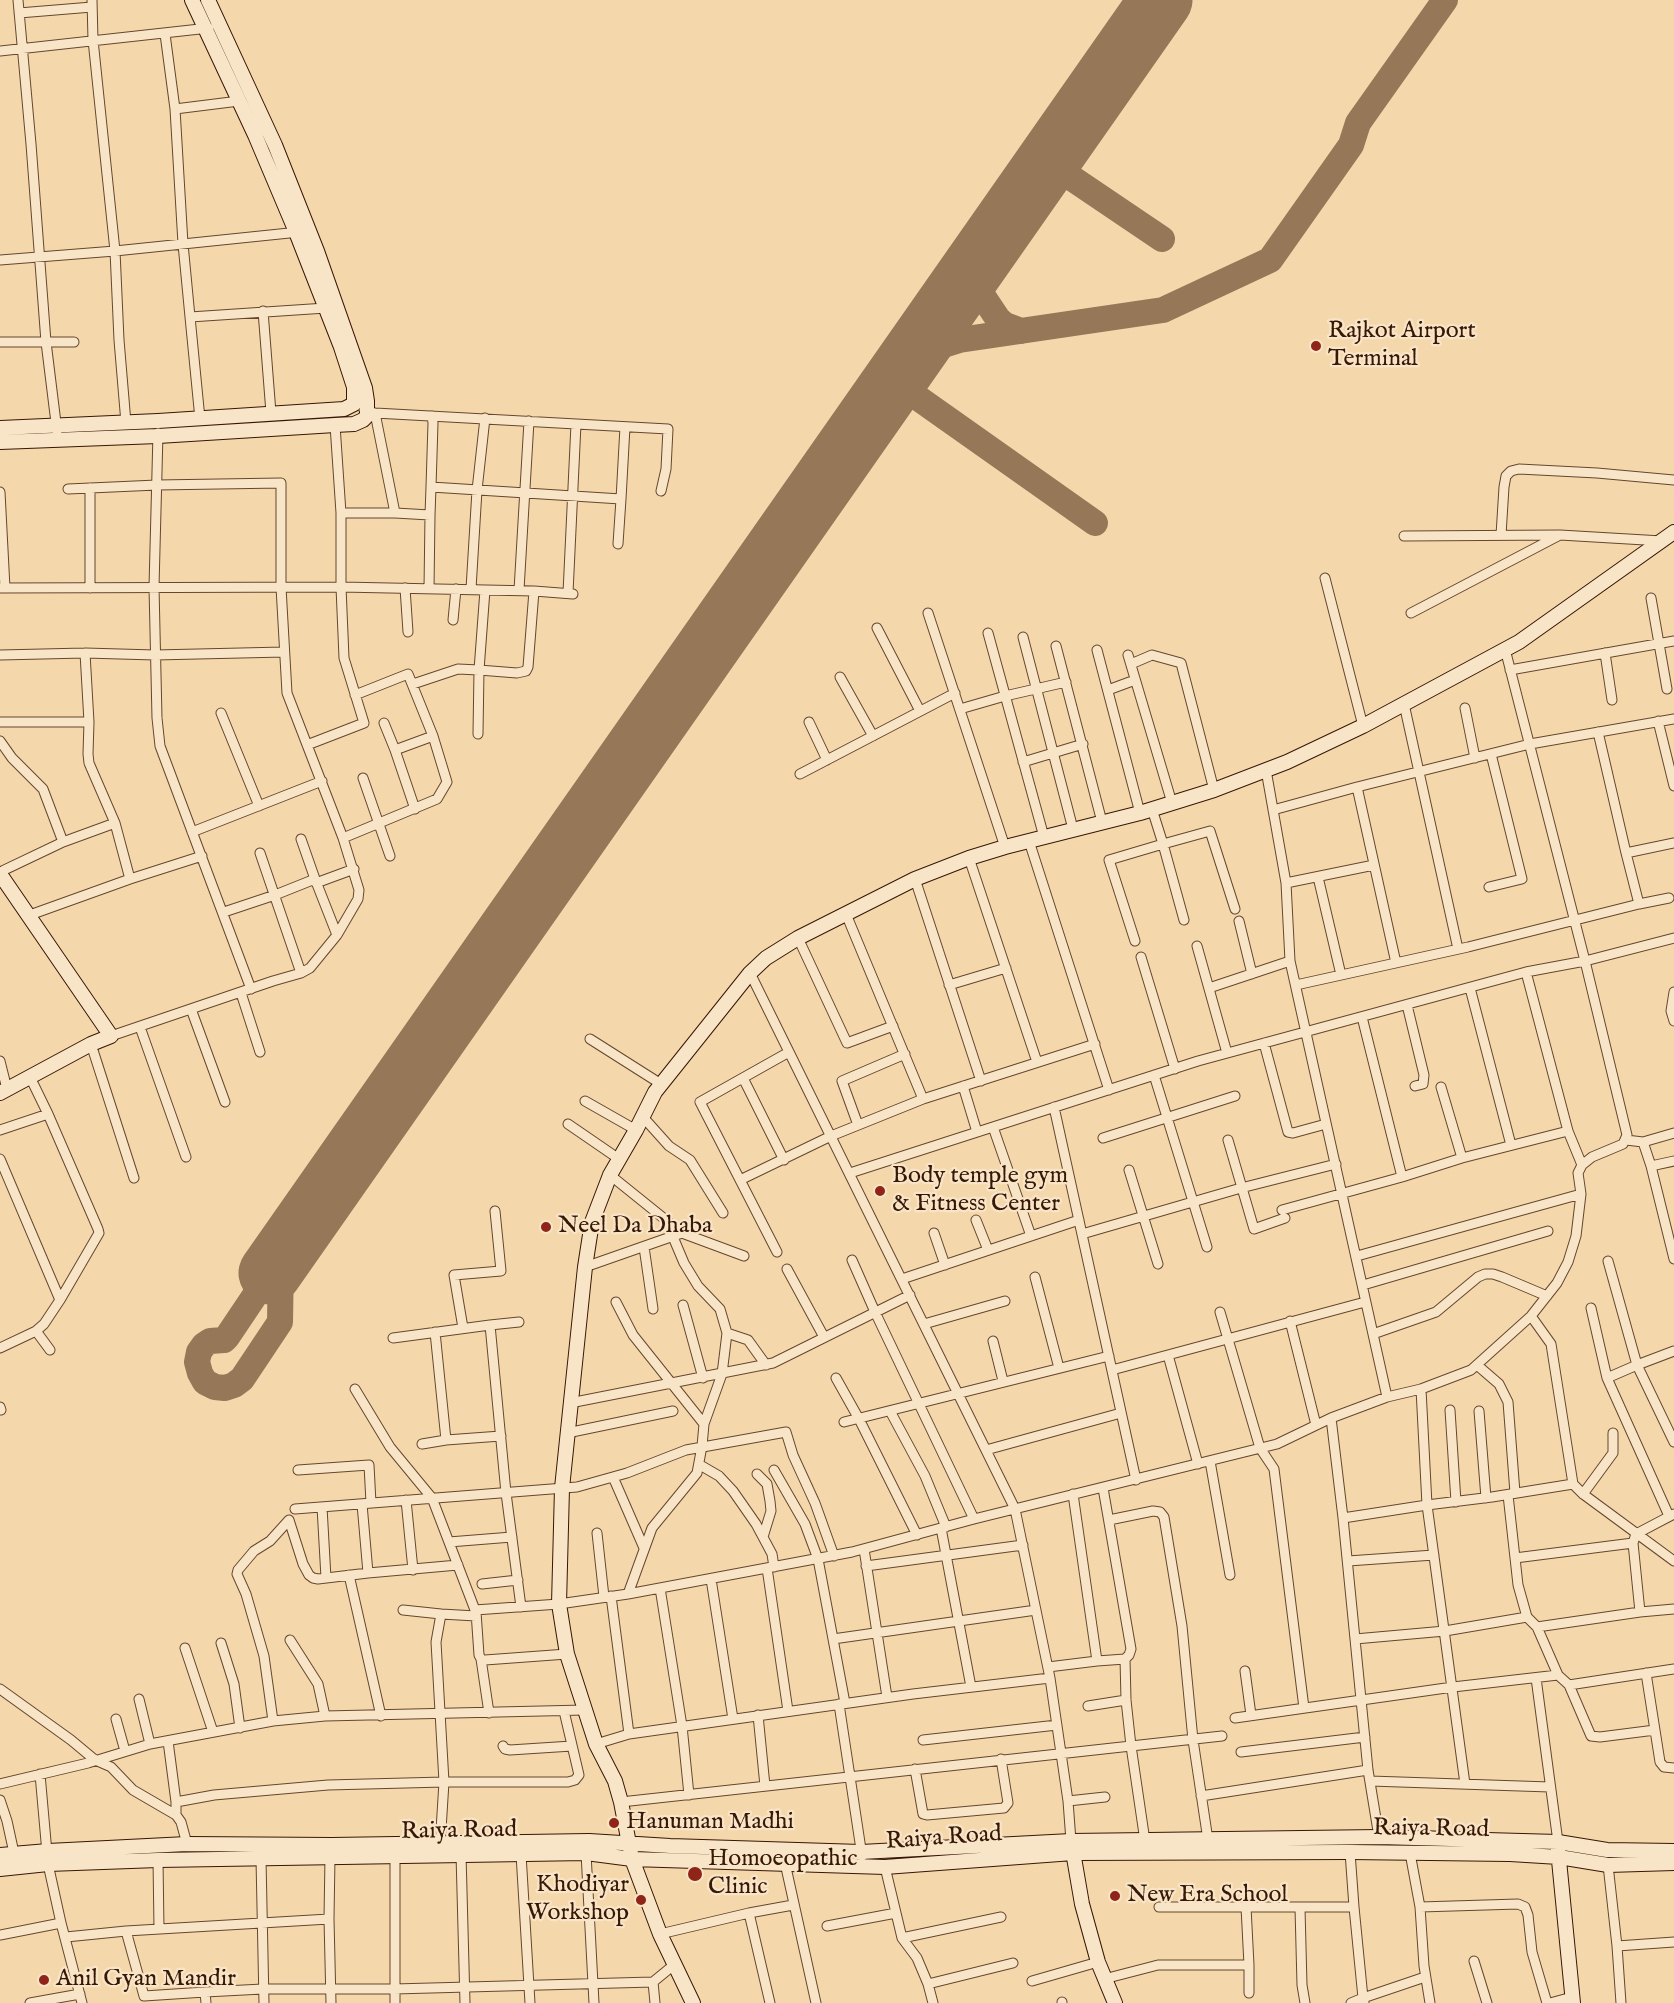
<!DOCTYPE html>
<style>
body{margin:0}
canvas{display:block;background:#f4d7ab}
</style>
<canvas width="1674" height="2003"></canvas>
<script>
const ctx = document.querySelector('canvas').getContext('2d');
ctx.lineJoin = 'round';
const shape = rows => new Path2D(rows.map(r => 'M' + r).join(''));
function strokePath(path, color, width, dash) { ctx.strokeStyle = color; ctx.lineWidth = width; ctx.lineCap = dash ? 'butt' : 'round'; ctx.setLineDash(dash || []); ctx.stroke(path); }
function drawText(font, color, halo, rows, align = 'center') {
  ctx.font = font + ' "IM FELL English",serif'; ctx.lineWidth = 4.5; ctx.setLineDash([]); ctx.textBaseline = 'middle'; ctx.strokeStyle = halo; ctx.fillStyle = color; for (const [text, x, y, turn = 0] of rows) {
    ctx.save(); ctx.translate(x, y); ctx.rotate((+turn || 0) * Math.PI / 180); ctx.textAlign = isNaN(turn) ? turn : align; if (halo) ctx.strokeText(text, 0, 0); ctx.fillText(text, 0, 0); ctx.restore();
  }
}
const taxiway = shape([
 [1048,162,1162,239],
 [985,251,978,269,980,292,998,319,1005,325,1021,331],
 [906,364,924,351,959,340,1163,310,1270,260,1351,145,1358,123,1445,0],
 [894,381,1095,523],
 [270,1273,227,1337,224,1340,210,1341,204,1345,199,1352,197,1362,200,1373,205,1382,215,1387,225,1388,234,1385,242,1379,280,1322,281,1258]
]);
const runway = shape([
 [270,1273,1161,0]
]);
const street = shape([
 [18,0,31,144,46,342,57,431],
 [92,0,93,40,115,251,119,340,126,423],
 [19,13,92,7],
 [165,34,175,109,183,244,190,317,326,308],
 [0,51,209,28],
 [175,109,239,101],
 [0,260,115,251,299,232],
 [263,311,271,413],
 [190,317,200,419],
 [0,342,74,342],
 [364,410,375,413,395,513,430,515,431,487,621,499,625,427],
 [375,413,668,429,666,469,661,491],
 [335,425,341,513,341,587,534,591,528,667,526,671,517,673,479,670,478,734],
 [158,433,154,587,157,718,160,746,251,989],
 [431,487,433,423,432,416],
 [68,489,157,485,281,483,281,587,287,693,343,838,359,890,358,899,337,935,310,968,301,973,273,981,111,1036],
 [0,492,5,588],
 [341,513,395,513],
 [1501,535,1504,487,1506,476,1511,471,1519,469,1597,473,1674,480],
 [1404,536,1560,535,1662,541],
 [618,544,621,499],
 [1325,578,1363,726],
 [0,588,341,587,344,658,364,723,307,745],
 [90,588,90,488],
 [405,588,408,632],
 [429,589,430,515],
 [471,589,477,490,485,418],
 [519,590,529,421],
 [534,591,573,594],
 [568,593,576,424],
 [1651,598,1667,689],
 [928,613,1005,847],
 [1411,613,1558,536],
 [453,620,456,589],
 [877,628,920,711],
 [988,633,1044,837],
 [1023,637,1073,829],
 [1056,646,1102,822],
 [1097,650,1140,813],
 [1605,653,1612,700],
 [0,655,85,653],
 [1128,655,1172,803],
 [1131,664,1152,655,1181,663,1214,790],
 [1510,670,1674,641],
 [840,677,873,736],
 [413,684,458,669,479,670,485,590],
 [1108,690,1135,680],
 [1404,704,1458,949],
 [1465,708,1475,758],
 [960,709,1005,696,1066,682],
 [221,713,259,806],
 [1658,721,1674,786],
 [0,722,89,722],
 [809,722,827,760],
 [384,723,395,750],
 [1598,732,1626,853,1674,843],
 [0,741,12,758,43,789,63,842],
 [1023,762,1083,744],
 [1266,770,1286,883,1290,961,1387,1397],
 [800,774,955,693],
 [363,778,390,856],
 [1357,787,1530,744,1674,719],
 [415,809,395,750,433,736],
 [1152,809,1163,844,1210,831,1235,909],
 [1273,810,1357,787,1396,963],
 [115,823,130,879,202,856],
 [192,832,322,781],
 [343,838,437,799,447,782,433,736,408,674,355,695],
 [301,839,315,879],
 [1029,841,1109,1090],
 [260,853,301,973],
 [969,858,1037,1062],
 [0,872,63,842,115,823,89,763,88,754,89,722,85,653,155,655,284,652],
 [1318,877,1341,975],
 [915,879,981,1081],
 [316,883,354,869],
 [1286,883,1374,865],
 [1489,887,1522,879,1491,754],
 [1639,904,1669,898],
 [224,912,275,895,315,879,337,935],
 [27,916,130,879],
 [1239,921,1252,974],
 [798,938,847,1043,893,1026],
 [1135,941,1109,860,1163,844,1184,920],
 [1197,946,1227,1053],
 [1141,957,1175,1069],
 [1526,972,1568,1131],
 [750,973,1015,1509,1050,1678,1068,1801,1071,1841],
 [949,985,1006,968],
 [1296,985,1468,947,1639,904,1626,853],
 [1209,988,1290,961],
 [1470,988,1511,1145],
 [1674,992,1671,1011,1674,1021],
 [241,993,260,1052],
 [1407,1005,1424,1075,1423,1084,1415,1086],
 [191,1009,225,1102],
 [1362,1017,1402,1177],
 [140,1027,186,1157],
 [590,1039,661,1084],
 [1264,1043,1288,1132,1293,1133,1326,1124],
 [91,1044,134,1178],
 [0,1061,7,1089],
 [1154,1075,1207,1247],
 [743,1078,784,1160],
 [963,1086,977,1132],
 [1441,1087,1462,1158],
 [923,1099,1095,1044],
 [585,1101,636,1130],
 [1054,1107,1136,1480],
 [643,1117,669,1146,690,1160,723,1213],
 [568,1124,619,1159],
 [858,1125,842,1081,905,1054],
 [993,1127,1031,1236],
 [0,1130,48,1114,30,1077],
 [1103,1138,1235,1096],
 [1228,1140,1254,1229,1285,1218],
 [1626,1140,1643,1142,1651,1166,1674,1161],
 [1643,1142,1674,1133],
 [0,1159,60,1300],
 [1651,1166,1674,1259],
 [1129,1170,1158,1264],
 [850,1173,1198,1061,1526,972,1585,961,1674,938],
 [610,1175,682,1233],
 [740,1180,831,1136,923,1099,846,914],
 [1282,1210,1402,1177,1462,1158,1568,1131,1582,1165],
 [976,1220,988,1250],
 [934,1233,945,1265],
 [1082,1234,1241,1188,1336,1164],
 [644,1247,653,1309],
 [777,1252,700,1102,789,1052],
 [1357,1256,1581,1194],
 [852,1260,875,1312,974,1519],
 [585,1267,682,1233,744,1256],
 [787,1269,824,1337],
 [1035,1277,1059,1368],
 [902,1279,1079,1220],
 [1363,1285,1548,1231],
 [616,1302,633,1335,704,1424,722,1374,727,1333,720,1309,698,1286,684,1263,673,1237],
 [683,1305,703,1378],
 [1591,1308,1607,1378,1669,1516],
 [1220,1312,1260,1448,1274,1469,1304,1708],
 [1531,1316,1551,1344,1573,1484,1583,1494,1674,1561],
 [1290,1321,1316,1425],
 [924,1324,1005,1301],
 [490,1325,519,1322],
 [463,1328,454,1275,501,1271,495,1211],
 [36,1331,50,1350],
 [435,1332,446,1440,501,1436],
 [727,1333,748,1340,766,1365],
 [1373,1334,1436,1312,1478,1277,1485,1274,1493,1274,1502,1277,1547,1296],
 [393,1338,490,1325,506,1493,521,1607],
 [993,1341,1003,1381],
 [0,1348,36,1331,44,1324,60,1300,99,1233,98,1229,48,1114],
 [1674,1351,1637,1365,1674,1442],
 [1168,1355,1198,1464],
 [1477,1365,1499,1384,1508,1402,1515,1493],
 [1112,1370,1365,1302],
 [836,1378,859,1419,917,1535],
 [1607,1378,1637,1365,1608,1261],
 [355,1389,390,1447,432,1498,475,1610,559,1604,628,1594,852,1552,974,1519,1277,1444,1331,1418,1387,1397,1421,1389,1471,1370,1531,1316,1557,1283,1568,1262,1576,1236,1581,1194,1578,1173,1582,1165,1592,1157,1623,1144,1627,1135,1585,961,1505,649],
 [1421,1389,1427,1505,1492,1497,1573,1484],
 [570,1403,773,1363,910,1295],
 [0,1407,1,1410],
 [1450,1410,1456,1502],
 [890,1411,925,1476,946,1527],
 [1479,1411,1486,1498],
 [1331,1418,1343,1518,1368,1770,1379,1837],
 [844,1422,1109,1356],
 [567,1433,673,1411],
 [422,1444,446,1440],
 [986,1450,1121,1413],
 [1210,1461,1230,1575],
 [700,1465,719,1476,733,1491,756,1524,772,1554,774,1567],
 [298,1470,369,1465,371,1503],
 [774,1470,805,1524,818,1559,845,1703],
 [757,1474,767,1484,770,1501,771,1511,763,1537],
 [613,1477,644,1548],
 [1583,1494,1613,1453,1613,1433],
 [406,1500,413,1570],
 [322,1507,326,1578],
 [295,1509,577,1487,627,1473,686,1450,786,1432,793,1455,815,1503,834,1556],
 [1343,1518,1427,1505,1465,1784],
 [1109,1520,1153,1511,1160,1512,1164,1517,1182,1626,1193,1740,1208,1840],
 [941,1528,971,1687],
 [597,1533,604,1597],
 [449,1542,512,1537],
 [864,1549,887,1697],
 [1515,1558,1633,1543],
 [1348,1561,1434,1555],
 [866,1566,1023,1545],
 [767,1568,788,1711],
 [368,1573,458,1565],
 [349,1575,381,1716],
 [711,1579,733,1719],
 [482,1584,518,1580],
 [660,1588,682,1726,689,1795],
 [628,1594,652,1528,697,1473,702,1446,704,1424],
 [403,1610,441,1614],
 [476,1612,479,1655,481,1659,485,1660,567,1654],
 [1640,1612,1633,1543,1636,1534,1674,1514],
 [1527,1617,1537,1627,1558,1675,1569,1685,1591,1736,1600,1737,1655,1730],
 [1537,1627,1640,1612,1674,1609],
 [833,1639,1036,1610],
 [1355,1639,1445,1631,1527,1617,1518,1585,1508,1495],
 [290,1640,318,1684,325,1716],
 [221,1643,234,1684,240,1728],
 [185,1648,213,1732],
 [481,1659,489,1713],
 [1125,1659,1126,1700,1131,1746,1145,1841],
 [1097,1661,1125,1659,1129,1655,1131,1649,1103,1488],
 [1048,1667,1097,1661,1073,1494],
 [1245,1671,1251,1715],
 [1646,1673,1660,1762,1664,1767,1674,1768],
 [1536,1678,1558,1842],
 [1569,1685,1674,1669],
 [0,1689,71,1740,95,1760,111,1767,133,1790,176,1815,181,1822,187,1844],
 [139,1699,150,1744],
 [839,1704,862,1856],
 [1088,1706,1126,1700],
 [758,1715,765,1786],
 [1235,1718,1453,1687,1558,1675],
 [116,1719,125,1751],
 [273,1721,264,1656,246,1594,237,1574,238,1570,254,1551,270,1541,289,1520,303,1564,309,1575,313,1578,318,1579,368,1573,362,1504],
 [629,1734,913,1694,1050,1678],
 [923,1740,1057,1725],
 [168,1741,176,1802],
 [596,1744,629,1734,611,1596],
 [503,1746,505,1749,510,1750,572,1746],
 [1241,1752,1365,1737],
 [915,1769,923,1814,927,1815,1004,1808,1008,1803,1001,1759],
 [40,1774,48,1864,61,1923,82,2003],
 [1370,1781,1550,1787],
 [0,1784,88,1763,150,1744,273,1721,325,1716,585,1710],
 [1201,1796,1368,1770],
 [0,1800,7,1821,14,1853],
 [1068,1801,1105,1797],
 [621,1802,1222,1736],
 [176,1815,176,1802,214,1795,328,1785,444,1782,568,1782,575,1780,579,1775,564,1711],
 [440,1846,444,1782,436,1642,441,1614,476,1616],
 [586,1853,594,2003],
 [1410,1853,1420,1907,1424,1966,1430,2003],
 [461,1854,465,2003],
 [521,1854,530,2003],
 [395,1856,395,2003],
 [330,1857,329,1919,331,2003],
 [261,1859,264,2003],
 [158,1860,159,1929],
 [785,1863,816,2003],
 [1608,1865,1617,1946,1621,2003],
 [885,1867,902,1938,917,1958,928,1984,1013,1963],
 [1159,1907,1354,1907,1350,1852],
 [1420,1907,1518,1904,1525,1907,1528,1915,1532,1952,1547,2003],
 [1300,1908,1302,1985,1305,2003],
 [827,1926,896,1913],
 [126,1931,144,1996,205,1992],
 [660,1934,749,1913],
 [0,1935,61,1923],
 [66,1937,126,1931,329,1919],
 [902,1938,1001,1917],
 [1617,1946,1674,1942],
 [1474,1961,1487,2003],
 [1104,1979,1158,1965,1249,1965,1246,1907],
 [1032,1981,1098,1962],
 [653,1982,655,2003],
 [928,1984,933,2003],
 [1249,1993,1249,1965],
 [1062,2002,1062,2003],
 [1364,2002,1363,1998,1425,1977],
 [30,2003,80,1994],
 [206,2003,205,1992,263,1989,394,1989,653,1982,675,1964],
 [770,2003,749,1913,793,1905],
 [1351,2003,1363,1998,1354,1907],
 [1550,2003,1572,1997]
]);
const secondary = shape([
 [0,428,158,421,344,409,354,404,354,387,341,347,296,232,255,135,192,0],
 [0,442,158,436,335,425,354,424,363,420,367,416,367,401,365,388,317,251,275,145,208,0],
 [0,874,111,1036,91,1044,0,1093],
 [1072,1846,1082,1904,1098,1962,1115,2003],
 [1558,1850,1573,2003],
 [0,1855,48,1851,187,1844,332,1845,589,1841,670,1846,861,1852,1071,1841,1379,1837,1558,1842,1607,1850,1674,1851],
 [0,1869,48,1864,158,1860,586,1853,632,1859,885,1867,1073,1853,1350,1852,1510,1854,1559,1857,1608,1865,1674,1863],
 [693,2003,660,1934,632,1859,621,1802,615,1781,596,1744,567,1654,559,1604,562,1488,585,1267,592,1222,610,1175,636,1130,655,1092,750,973,766,958,798,938,915,879,969,858,1005,847,1140,813,1214,790,1287,762,1363,726,1519,642,1674,532]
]);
const markers = [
 [1316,346,6,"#8f2418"],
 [880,1191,6,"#8f2418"],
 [546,1227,6,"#8f2418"],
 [614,1823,6,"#8f2418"],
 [695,1874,8,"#8f2418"],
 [1115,1896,6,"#8f2418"],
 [641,1900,6,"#8f2418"],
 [44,1980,6,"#8f2418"]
];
const poiNames = [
 ["Rajkot Airport",1328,332],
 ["Terminal",1328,360],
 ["Body temple gym",892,1177],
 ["& Fitness Center",892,1205],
 ["Neel Da Dhaba",558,1227],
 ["Hanuman Madhi",626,1823],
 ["Homoeopathic",708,1860],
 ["Clinic",708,1888],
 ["Khodiyar",629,1886,"right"],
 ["Workshop",629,1914,"right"],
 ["New Era School",1127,1896],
 ["Anil Gyan Mandir",56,1980]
];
const streetNames = [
 ["Raiya Road",1431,1830,1],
 ["Raiya Road",459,1832,-1],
 ["Raiya Road",944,1839,-4]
];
strokePath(taxiway, '#967758', 26);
strokePath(runway, '#967758', 63);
strokePath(street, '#66472e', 11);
strokePath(secondary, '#371705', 16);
strokePath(street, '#f8e5c8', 9);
strokePath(secondary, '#f8e5c8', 14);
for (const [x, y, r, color] of markers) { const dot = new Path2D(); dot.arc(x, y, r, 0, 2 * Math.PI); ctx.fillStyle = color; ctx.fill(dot); strokePath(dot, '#f8e5c8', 2); }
drawText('24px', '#371705', '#f8e5c8', poiNames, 'left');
drawText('24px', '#371705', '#f8e5c8', streetNames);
</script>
